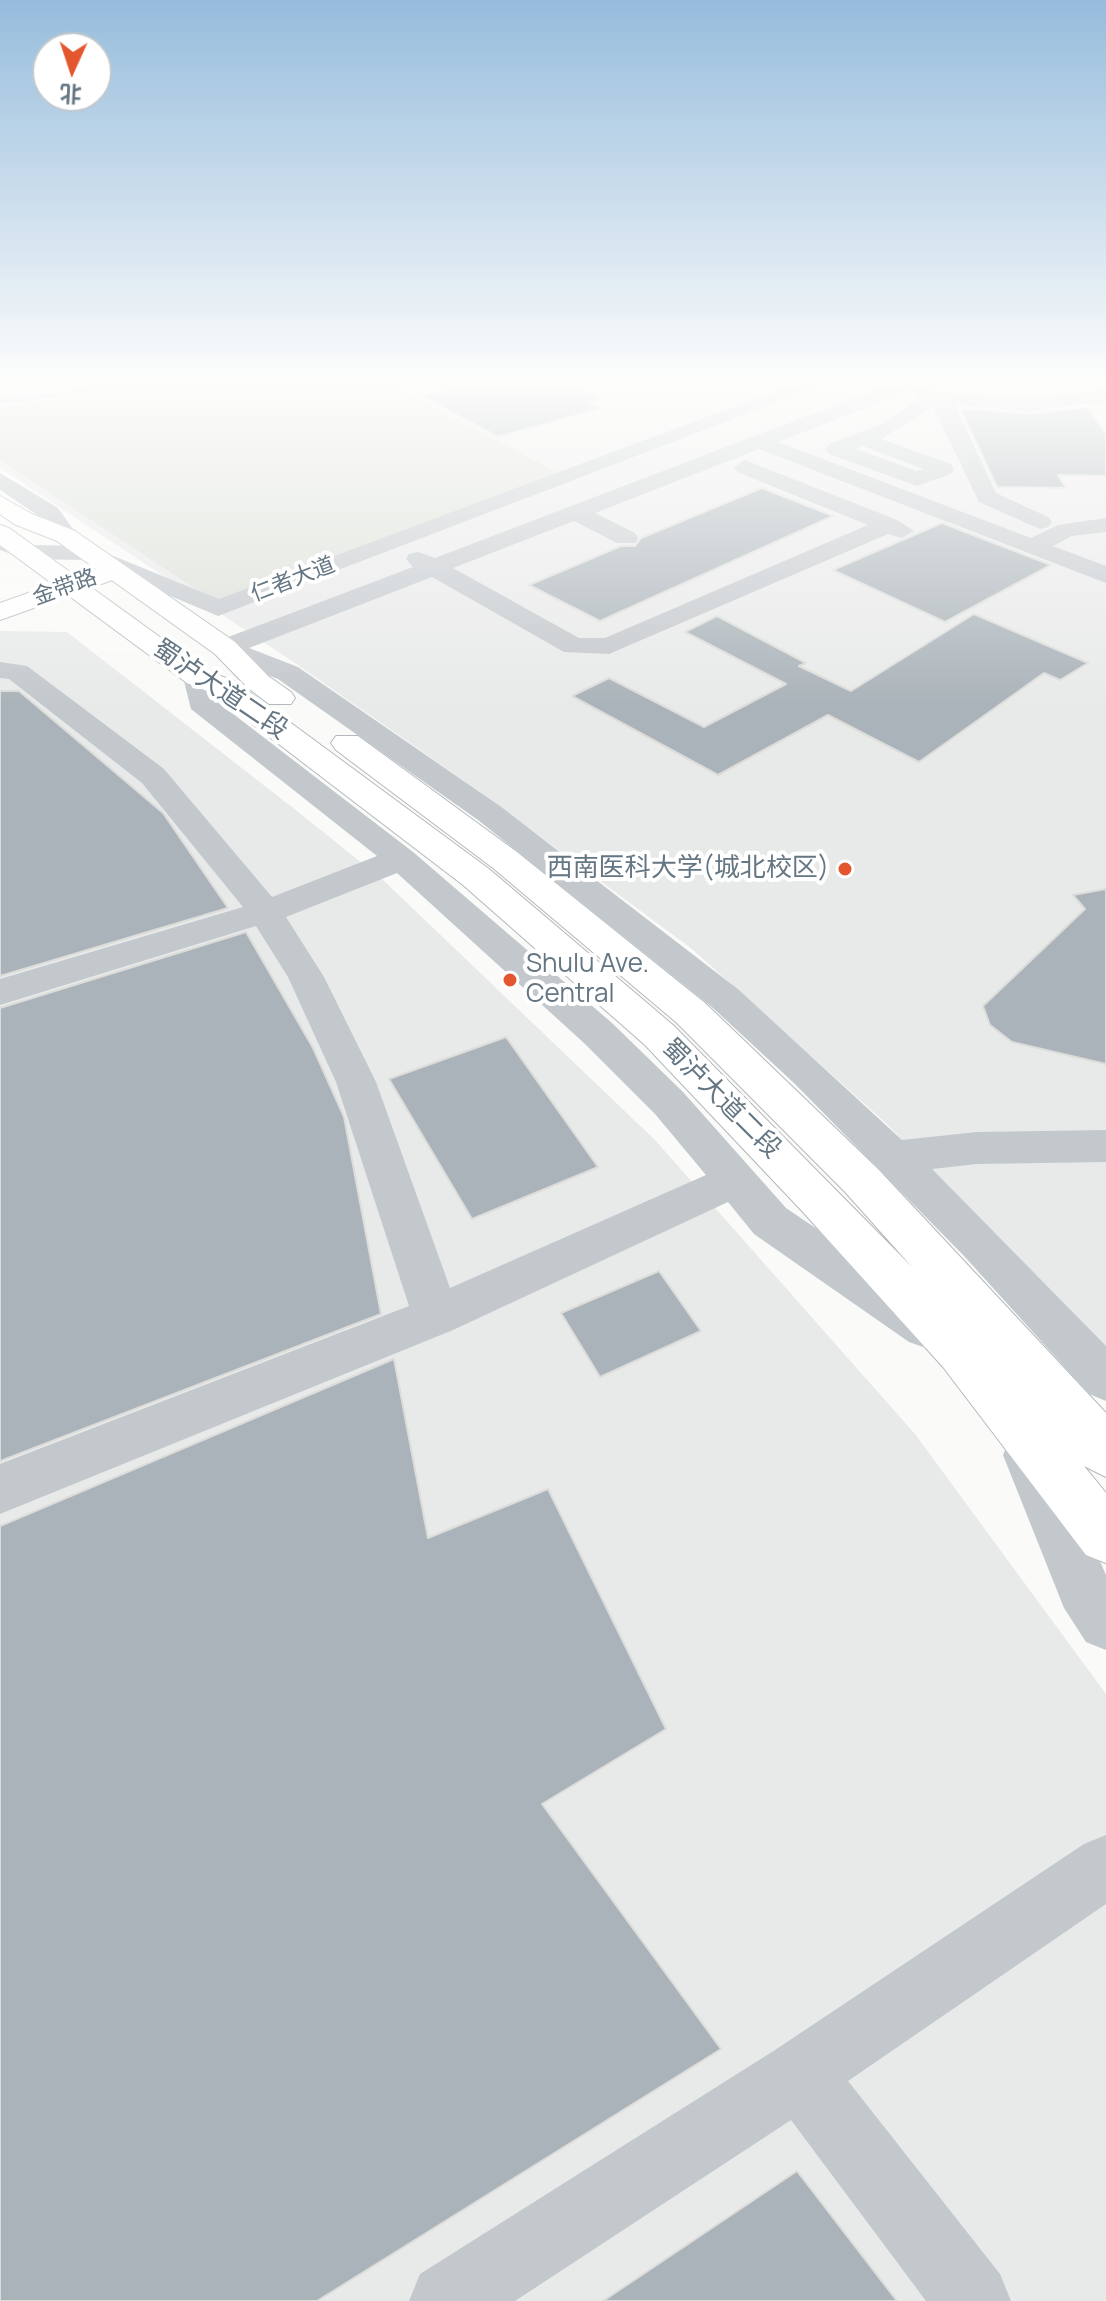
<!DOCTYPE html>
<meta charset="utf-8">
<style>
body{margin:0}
#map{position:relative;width:1106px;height:2301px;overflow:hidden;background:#fafaf8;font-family:Manrope,"Noto Sans SC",sans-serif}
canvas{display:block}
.north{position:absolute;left:32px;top:32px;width:80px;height:80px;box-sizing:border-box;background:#fff;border:2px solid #c1c8cd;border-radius:50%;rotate:183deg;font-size:22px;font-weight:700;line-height:32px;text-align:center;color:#657683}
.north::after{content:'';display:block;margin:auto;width:28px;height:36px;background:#e4572e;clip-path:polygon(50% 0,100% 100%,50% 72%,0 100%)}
</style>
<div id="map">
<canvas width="1106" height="2301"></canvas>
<div class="north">北</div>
</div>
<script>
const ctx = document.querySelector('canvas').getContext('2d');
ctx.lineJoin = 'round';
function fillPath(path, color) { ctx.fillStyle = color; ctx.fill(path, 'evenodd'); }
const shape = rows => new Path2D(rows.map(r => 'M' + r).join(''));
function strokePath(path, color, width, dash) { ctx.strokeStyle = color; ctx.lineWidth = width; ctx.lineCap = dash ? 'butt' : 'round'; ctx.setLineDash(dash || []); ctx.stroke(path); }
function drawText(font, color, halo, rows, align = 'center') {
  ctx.font = font + ' Manrope,"Noto Sans SC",sans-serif'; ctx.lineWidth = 8; ctx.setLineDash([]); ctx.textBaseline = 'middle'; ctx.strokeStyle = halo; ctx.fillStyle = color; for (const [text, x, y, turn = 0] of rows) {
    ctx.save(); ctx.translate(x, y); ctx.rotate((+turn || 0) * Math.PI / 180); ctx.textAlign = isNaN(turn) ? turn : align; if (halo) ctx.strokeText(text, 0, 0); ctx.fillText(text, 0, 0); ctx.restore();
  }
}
const built = shape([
 [0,384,1106,384,1106,1353,888,1125,692,949,476,789,292,661,0,468],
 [0,631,67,632,297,811,383,880,655,1140,915,1434,1106,1694,1106,2301,0,2301]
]);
const green = shape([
 [145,384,412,384,399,388,573,481,243,601,211,599,0,460,0,408]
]);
const stream = shape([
 [0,400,16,401,126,384]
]);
const building = shape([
 [467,384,573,384,603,399,590,402,602,408,498,437,422,396,467,384],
 [1087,407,1106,434,1106,476,1058,475,1066,488,997,487,960,408,1030,414,1087,407],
 [762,488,833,516,600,621,529,585,621,546,635,546,641,538,762,488],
 [942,523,1051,565,945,622,833,570,942,523],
 [974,614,1088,663,1060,680,1044,673,919,762,828,715,718,775,572,696,609,678,704,727,786,684,685,632,717,616,806,663,799,666,851,691,974,614],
 [0,691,19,691,163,813,228,908,0,976,0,691],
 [1106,889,1106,1064,1012,1042,990,1025,983,1006,1085,909,1073,895,1106,889],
 [246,932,313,1048,344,1117,381,1314,0,1461,0,1008,246,932],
 [506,1037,598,1167,472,1219,389,1079,506,1037],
 [659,1271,701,1331,600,1377,561,1313,659,1271],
 [394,1359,428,1538,548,1489,666,1729,542,1804,721,2049,317,2301,0,2301,0,1526,394,1359],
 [797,2171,897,2301,603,2301,797,2171]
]);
const minor = shape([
 [795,384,824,384,218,616,85,560,26,559,0,550,0,534,30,545,89,546,219,599,795,384],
 [891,384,919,384,917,387,934,391,1030,399,1106,389,1106,401,1030,411,955,405,996,493,1048,517,1052,522,1048,527,1040,529,979,502,933,407,881,439,951,464,954,469,951,474,917,486,829,454,826,449,829,444,882,424,918,399,912,390,778,442,1031,538,1058,525,1106,518,1106,532,1072,536,1053,546,1106,566,1106,583,759,449,595,513,635,533,638,538,635,543,617,543,574,521,453,568,579,638,605,638,868,525,737,472,734,467,745,460,897,520,914,531,902,538,888,534,609,654,564,652,432,577,249,648,298,667,500,806,739,990,902,1140,977,1132,1106,1130,1106,1162,977,1164,932,1169,1106,1346,1106,1401,1089,1394,965,1257,795,1084,713,1008,478,820,278,679,215,654,211,648,215,642,413,567,406,559,409,554,418,552,435,558,891,384],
 [863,446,923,469,917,471,856,449,863,446],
 [0,473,58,508,78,536,74,541,58,541,42,518,0,490,0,473],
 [0,662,27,666,164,769,272,897,377,856,191,709,183,677,187,671,207,671,215,700,413,852,612,1023,683,1092,786,1208,943,1314,950,1328,943,1342,926,1348,909,1342,754,1234,728,1202,453,1330,0,1514,0,1464,409,1306,336,1082,288,977,256,926,0,1005,0,979,243,907,142,783,9,679,0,678,0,662],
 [397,873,584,1043,655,1114,706,1175,450,1288,376,1082,324,977,286,917,397,873],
 [1028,1431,1046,1438,1106,1575,1106,1650,1086,1642,1064,1608,1003,1455,1010,1438,1028,1431],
 [1106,1835,1106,1904,848,2081,1000,2274,1011,2301,926,2301,791,2120,515,2301,409,2301,420,2274,775,2050,1084,1844,1106,1835]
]);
const major = shape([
 [112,563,125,571,121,577,0,620,0,603,112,563]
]);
const highway = shape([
 [0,496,32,514,75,531,235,642,268,676,291,692,295,698,291,704,269,704,248,688,215,654,57,541,14,524,0,514,0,496],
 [0,525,9,528,207,671,234,681,489,869,673,1025,913,1268,846,1193,677,1023,493,868,336,750,331,743,336,736,358,736,517,852,705,1003,878,1169,1106,1413,1106,1477,1084,1466,1106,1493,1106,1563,1086,1555,943,1367,802,1211,645,1045,463,885,212,693,187,683,0,545,0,525]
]);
const markers = [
 [845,869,8,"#e4572e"],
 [510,980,8,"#e4572e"]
];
const farStreetnames = [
 ["仁者大道",293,580,-21],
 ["金带路",65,588,-20]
];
const streetNames = [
 ["蜀泸大道二段",220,690,34],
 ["蜀泸大道二段",721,1099,45]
];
const poiNames = [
 ["西南医科大学(城北校区)",829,869],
 ["Shulu Ave.",526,965,"left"],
 ["Central",526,995,"left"]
];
fillPath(built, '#e8e9e9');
fillPath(green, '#dadfd7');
strokePath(stream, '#bbc7cb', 4);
fillPath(building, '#aab3b9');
strokePath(building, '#dcdcda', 2);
strokePath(major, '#b5babe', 2);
strokePath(highway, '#b4b9bd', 2);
fillPath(minor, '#c3c8cc');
fillPath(major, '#fff');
fillPath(highway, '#fff');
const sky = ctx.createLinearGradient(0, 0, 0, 706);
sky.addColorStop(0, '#96bcdc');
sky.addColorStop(0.54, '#fdfdfc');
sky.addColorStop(1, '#fdfdfc00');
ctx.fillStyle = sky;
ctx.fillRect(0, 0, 1106, 706);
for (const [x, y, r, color] of markers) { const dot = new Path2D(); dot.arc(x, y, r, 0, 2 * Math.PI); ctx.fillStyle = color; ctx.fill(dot); strokePath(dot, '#fff', 3); }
drawText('22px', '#657683', '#fff', farStreetnames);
drawText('26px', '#657683', '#fff', streetNames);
drawText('26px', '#657683', '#fff', poiNames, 'right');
</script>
